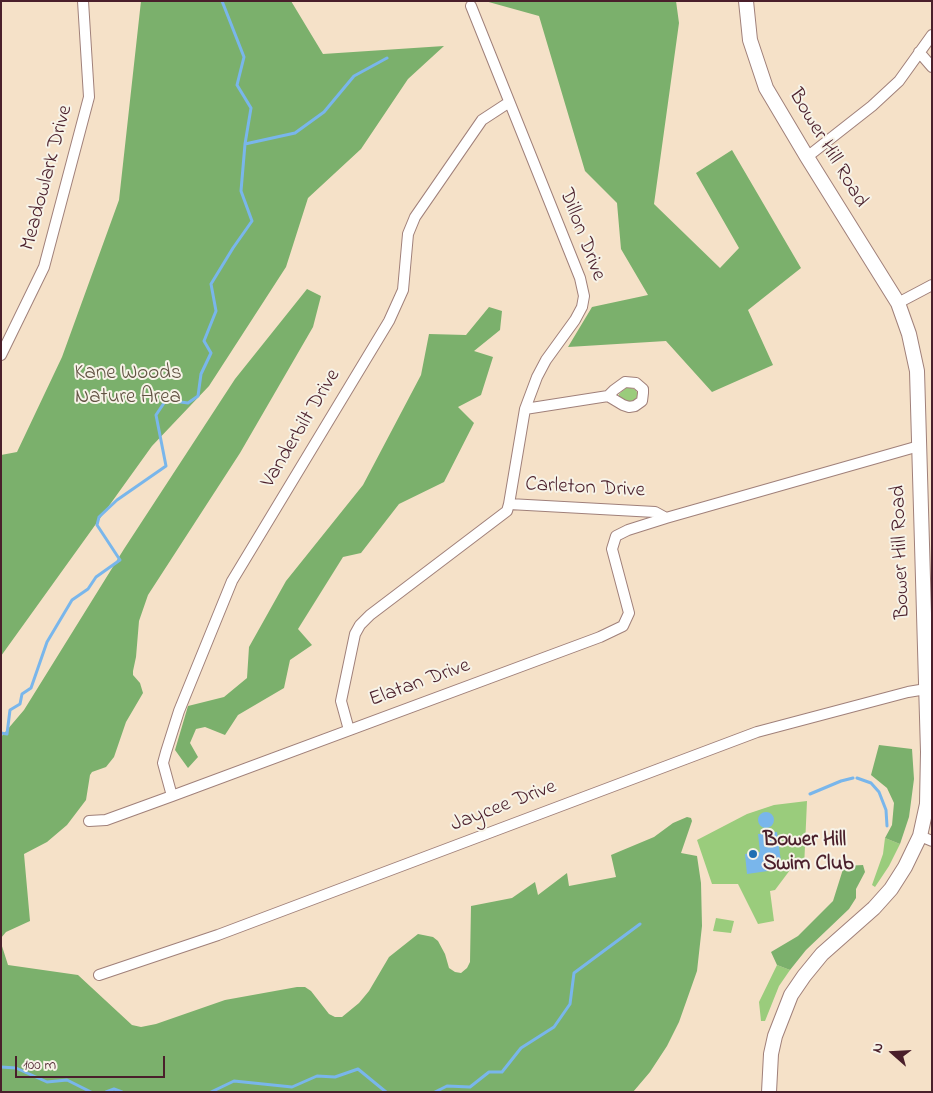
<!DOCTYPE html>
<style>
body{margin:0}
#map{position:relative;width:933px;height:1093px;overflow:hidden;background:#f5e1c8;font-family:"Indie Flower",sans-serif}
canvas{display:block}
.frame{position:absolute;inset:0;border:2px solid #4a1f2b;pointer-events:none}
.north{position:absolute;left:868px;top:1028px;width:50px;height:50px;-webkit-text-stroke:4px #f7f3e8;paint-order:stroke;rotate:289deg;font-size:14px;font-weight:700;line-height:20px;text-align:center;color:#4a1f2b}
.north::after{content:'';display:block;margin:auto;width:18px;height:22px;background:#4a1f2b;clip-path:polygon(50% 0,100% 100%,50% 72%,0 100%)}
.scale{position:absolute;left:15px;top:1056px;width:150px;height:22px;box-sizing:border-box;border:2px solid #4a1f2b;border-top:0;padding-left:6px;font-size:15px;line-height:18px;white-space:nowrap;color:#4a1f2b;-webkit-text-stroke:4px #f7f3e8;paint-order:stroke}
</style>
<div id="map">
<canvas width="933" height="1093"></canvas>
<div class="frame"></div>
<div class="north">N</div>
<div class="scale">100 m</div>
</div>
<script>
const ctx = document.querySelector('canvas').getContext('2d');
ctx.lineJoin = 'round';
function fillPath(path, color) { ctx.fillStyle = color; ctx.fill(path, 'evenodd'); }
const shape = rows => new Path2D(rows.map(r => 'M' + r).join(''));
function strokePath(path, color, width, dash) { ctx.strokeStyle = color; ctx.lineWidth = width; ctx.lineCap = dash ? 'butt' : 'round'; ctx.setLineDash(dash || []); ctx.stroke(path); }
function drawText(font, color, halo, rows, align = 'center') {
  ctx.font = font + ' "Indie Flower",sans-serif'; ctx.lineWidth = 4; ctx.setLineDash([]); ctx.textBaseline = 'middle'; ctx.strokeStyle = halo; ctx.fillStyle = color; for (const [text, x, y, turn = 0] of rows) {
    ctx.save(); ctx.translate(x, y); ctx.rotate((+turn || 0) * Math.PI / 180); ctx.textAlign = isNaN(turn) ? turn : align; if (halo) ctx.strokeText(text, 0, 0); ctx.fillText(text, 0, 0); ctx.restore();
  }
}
const green = shape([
 [626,388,631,388,636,390,638,395,635,401,629,403,619,398,619,394],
 [807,801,804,868,790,870,775,890,770,891,774,921,758,924,738,884,712,884,697,840,747,814,774,805],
 [885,838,900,844,889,866,875,887,872,885,883,854],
 [716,918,734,921,731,933,713,931],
 [777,965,790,970,779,986,765,1021,761,1021,759,1002]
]);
const forest = shape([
 [141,1,291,1,323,54,444,46,408,79,361,149,308,198,286,267,209,386,152,446,1,656,1,455,17,452,62,357,119,200],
 [485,1,676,1,679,23,654,204,720,268,739,248,696,173,732,150,801,268,748,310,773,365,712,392,666,341,568,347,592,307,648,295,621,249,617,203,585,171,539,16],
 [307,289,321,296,313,327,240,453,148,595,139,621,136,657,133,671,133,675,140,683,143,693,126,722,114,757,106,767,92,772,90,775,86,800,67,825,47,842,24,854,30,921,6,932,1,938,1,737,24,710,124,549,235,379],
 [489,307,502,311,500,330,474,351,493,357,481,395,458,407,474,423,444,482,399,504,361,553,343,557,298,629,312,645,290,660,284,688,238,715,225,735,205,727,196,729,190,743,198,757,188,768,175,750,188,706,224,697,247,678,249,647,286,581,363,485,421,375,429,334,466,335],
 [879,745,912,749,914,779,909,817,900,844,885,838,892,825,894,803,887,788,871,775],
 [687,817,691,818,692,821,681,853,697,856,701,883,702,926,697,971,679,1022,667,1046,650,1072,633,1092,1,1092,1,943,8,965,78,975,132,1025,141,1027,156,1024,225,1000,297,987,305,987,311,991,329,1014,335,1017,342,1017,359,1003,369,991,389,957,418,934,433,937,438,941,445,954,449,968,455,972,461,973,467,968,470,962,471,906,512,898,535,882,538,895,567,873,569,886,616,877,611,855,654,837,673,823],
 [863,865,865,872,856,889,856,898,849,909,806,950,790,970,777,965,771,952,798,936,833,901,844,866]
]);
const water = shape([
 '758 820a8 8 0 1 1 16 0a8 8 0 1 1-16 0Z',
 [777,832,782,869,747,874,745,854,760,852,758,834]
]);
const stream = shape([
 [245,144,295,133,324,112,354,76,387,58],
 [1,733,7,734,10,710,20,704,22,694,31,688,47,642,72,600,88,589,96,577,120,560,97,525,99,517,117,500,166,466,156,415,166,400,188,403,198,396,201,374,211,353,204,341,216,311,211,284,233,248,252,221,241,191,245,144,251,108,237,85,244,57,222,1],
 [857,778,871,783,879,792,886,810,887,826],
 [810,794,841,781,853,778],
 [1,1067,16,1068,47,1082,67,1080,91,1092],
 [106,1092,114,1089,122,1092],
 [211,1092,234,1081,292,1087,317,1076,335,1077,358,1069,386,1092],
 [435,1092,447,1086,470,1087,489,1072,502,1072,521,1048,554,1027,570,1004,574,973,640,924]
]);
const street = shape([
 [471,6,580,278,584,296,582,307,575,320,546,360,537,377,525,409,509,504],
 [919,52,932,67],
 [807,157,872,106,899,81,932,35],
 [898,303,932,285],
 [1,355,44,267,89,97,83,1],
 [525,409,608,396,614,390,625,382,636,383,643,389,643,393,642,401,635,406,629,407,623,405,608,396],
 [349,730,341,701,355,634,360,625,370,615,507,511,509,504,655,512,666,518,919,446],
 [172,796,163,763,166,752,179,711,232,581,389,321,403,290,408,234,415,217,482,120,508,103],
 [89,821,106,820,172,796,600,637,623,626,629,613,612,549,616,536,628,530,666,518],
 [920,836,932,841],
 [99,975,218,935,757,732,908,692,926,689]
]);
const secondary = shape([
 [746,1,750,40,766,88,807,157,898,303,909,334,917,371,928,752,927,804,920,836,905,867,891,889,874,908,822,954,804,976,791,995,775,1036,771,1054,769,1092]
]);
const markers = [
 [753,854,5,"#1f6fb2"]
];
const streetNames = [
 ["Bower Hill Road",827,149,59],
 ["Meadowlark Drive",48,178,-75],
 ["Dillon Drive",581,235,69],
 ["Vanderbilt Drive",302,429,-59],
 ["Carleton Drive",585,489,3],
 ["Bower Hill Road",902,552,-92],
 ["Elatan Drive",420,684,-20],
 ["Jaycee Drive",504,807,-21]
];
const parkNames = [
 ["Kane Woods",128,375],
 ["Nature Area",128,399]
];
const poiNames = [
 ["Bower Hill",763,842],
 ["Swim Club",763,866]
];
fillPath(green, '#9acc7c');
fillPath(forest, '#7bb06c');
fillPath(water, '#79b6eb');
strokePath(stream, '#79b6eb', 3);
strokePath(street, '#a0807a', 12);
strokePath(secondary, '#a0807a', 16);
strokePath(street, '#fff', 10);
strokePath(secondary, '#fff', 14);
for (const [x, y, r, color] of markers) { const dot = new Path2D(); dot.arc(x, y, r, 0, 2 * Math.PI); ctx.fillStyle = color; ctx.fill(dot); strokePath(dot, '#f7f3e8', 2); }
drawText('21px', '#4a1f2b', '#f7f3e8', streetNames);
drawText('21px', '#625343', '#f7f3e8', parkNames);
drawText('bold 21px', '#4a1f2b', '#f7f3e8', poiNames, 'left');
</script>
